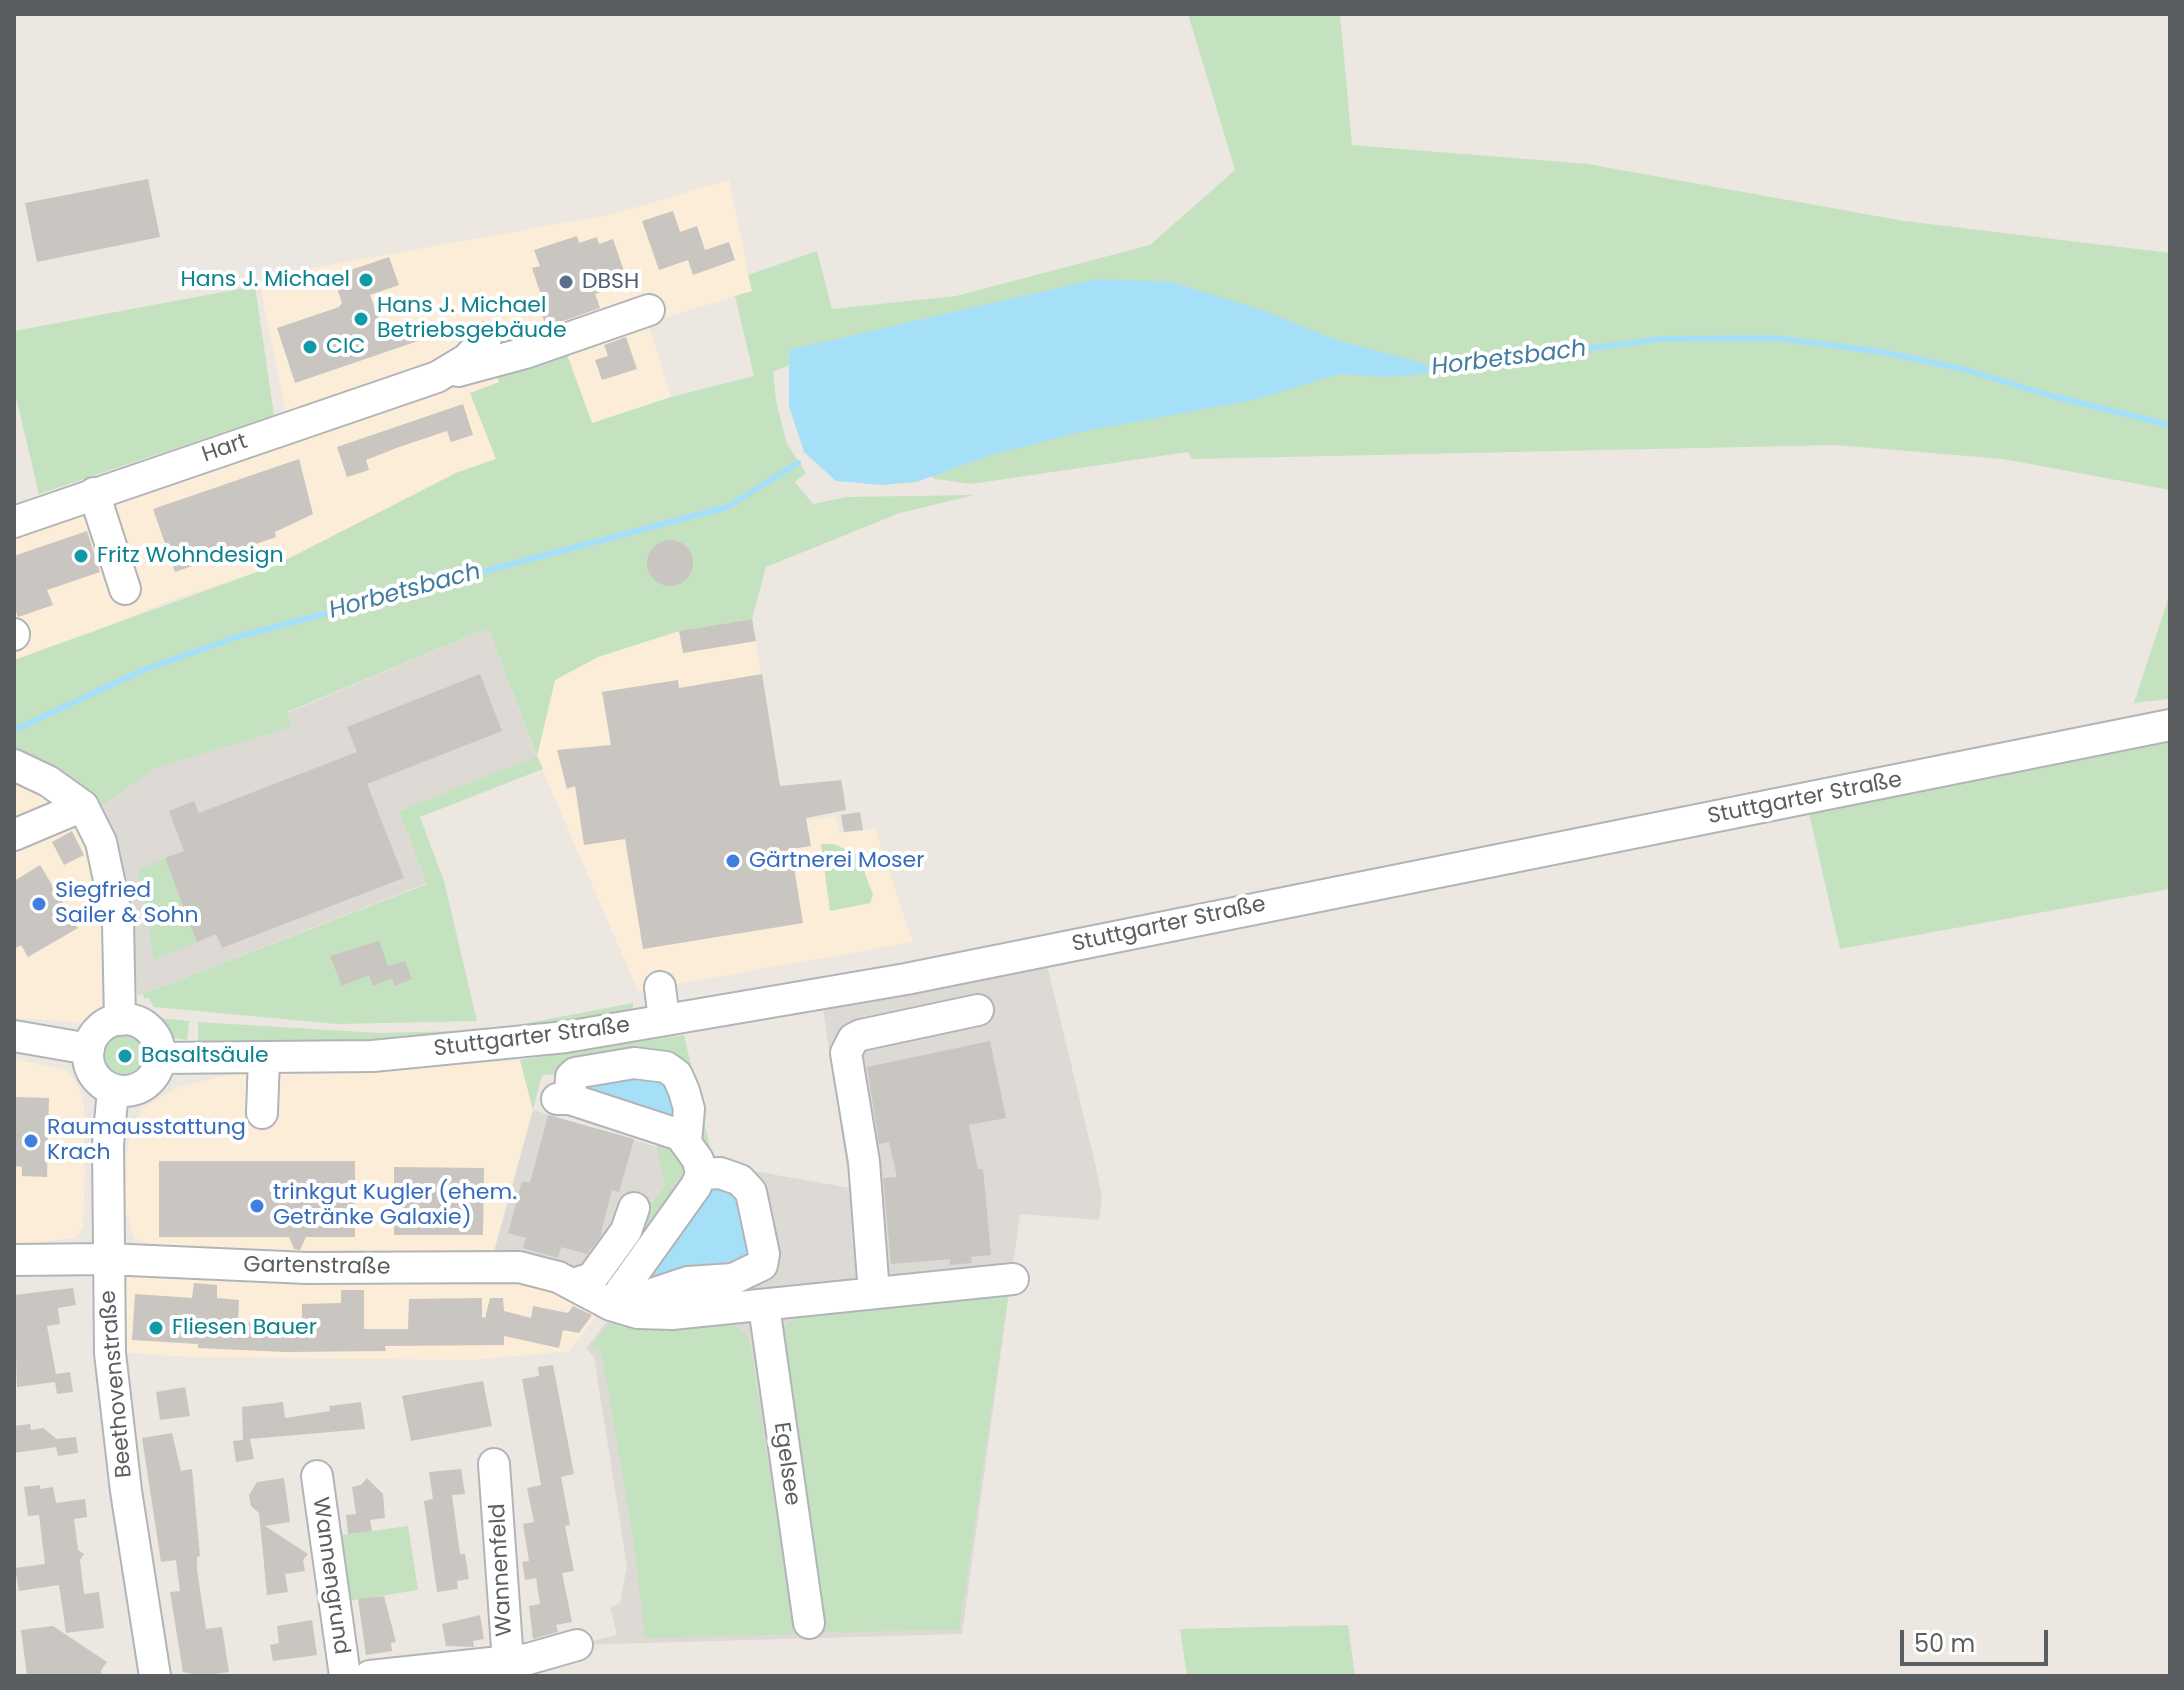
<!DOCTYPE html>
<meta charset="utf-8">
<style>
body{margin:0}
#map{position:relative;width:2184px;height:1690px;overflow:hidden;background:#ece8e1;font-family:Poppins,sans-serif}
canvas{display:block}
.frame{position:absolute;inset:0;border:16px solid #5a5e61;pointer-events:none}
.scale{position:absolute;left:1900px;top:1630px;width:148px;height:36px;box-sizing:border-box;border:4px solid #5a5e61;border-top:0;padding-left:10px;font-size:24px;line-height:28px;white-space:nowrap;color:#5a5e61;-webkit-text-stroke:6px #fff;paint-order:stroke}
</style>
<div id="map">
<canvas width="2184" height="1690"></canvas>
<div class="frame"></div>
<div class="scale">50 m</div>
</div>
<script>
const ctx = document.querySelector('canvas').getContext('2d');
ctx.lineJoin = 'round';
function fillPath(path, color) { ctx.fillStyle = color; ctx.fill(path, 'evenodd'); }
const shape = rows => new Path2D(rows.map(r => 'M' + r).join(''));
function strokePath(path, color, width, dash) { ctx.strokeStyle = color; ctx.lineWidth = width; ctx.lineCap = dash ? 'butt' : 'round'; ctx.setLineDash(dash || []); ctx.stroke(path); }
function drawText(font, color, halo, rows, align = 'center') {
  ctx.font = font + ' Poppins,sans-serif'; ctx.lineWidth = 8; ctx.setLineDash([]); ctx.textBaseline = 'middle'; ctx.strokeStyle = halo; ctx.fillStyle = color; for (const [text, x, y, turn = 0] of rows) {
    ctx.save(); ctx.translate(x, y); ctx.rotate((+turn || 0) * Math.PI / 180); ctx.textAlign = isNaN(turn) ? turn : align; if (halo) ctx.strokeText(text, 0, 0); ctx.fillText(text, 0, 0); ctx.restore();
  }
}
const commercial = shape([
 [729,180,752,291,648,323,671,397,458,472,274,566,169,601,52,649,14,659,14,539,292,442,259,281,318,267,613,214],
 [752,619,786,822,835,817,840,833,875,829,913,942,638,991,537,757,555,680,598,657,679,631],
 [14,781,58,802,92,844,110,973,104,1005,90,1023,14,1018],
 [14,1059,66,1070,79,1087,84,1105,85,1165,83,1228,74,1238,14,1246],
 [520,1060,533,1110,493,1255,341,1256,157,1247,135,1239,121,1198,128,1143,142,1109,178,1087,236,1073,365,1072],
 [122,1274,515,1276,601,1310,569,1351,473,1360,190,1357,116,1352]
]);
const industrial = shape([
 [488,628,537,757,399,811,427,883,138,996,112,839,100,805,156,768,292,726,287,713],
 [1046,961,1095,1163,1102,1197,1099,1220,1020,1214,962,1634,577,1645,617,1635,610,1608,620,1603,627,1566,594,1357,586,1348,621,1304,493,1255,533,1110,714,1164,850,1188,823,1009]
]);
const green = shape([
 [1188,14,1340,14,1352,145,1588,164,1904,221,2170,253,2170,490,2003,459,1836,445,1192,459,1188,452,971,484,936,479,857,444,911,474,918,482,883,485,791,364,773,372,776,401,787,444,806,473,795,482,813,504,847,497,974,495,900,513,766,567,752,619,679,631,598,657,555,680,537,756,543,769,420,817,444,881,477,1021,337,1024,154,1007,148,998,144,999,143,994,427,884,399,811,537,756,488,628,287,712,292,727,156,768,98,808,14,750,14,660,274,566,456,473,496,459,470,393,499,382,496,374,565,349,592,423,671,397,754,376,735,296,752,291,748,275,817,251,832,309,956,296,1150,245,1235,170],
 [255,286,274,415,39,494,14,389,14,331],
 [2170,593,2170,699,2134,703],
 [2170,734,2170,889,1840,949,1808,809],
 [821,844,834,844,858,855,873,895,870,903,830,911],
 [165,858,197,942,154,960,138,870],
 [633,1003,633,1009,625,1014,443,1040,198,1041,198,1022,379,1033,457,1031,517,1025],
 [142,1010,159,1018,189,1021,187,1040,169,1037],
 '100 1056a24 24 0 1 1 48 0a24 24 0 1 1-48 0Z',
 [684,1035,713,1160,566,1074,542,1075,533,1110,520,1060],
 [656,1142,670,1142,692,1168,623,1278,604,1286,604,1271,665,1186],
 [1008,1297,959,1630,820,1632,780,1337,784,1326,798,1317],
 [611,1321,629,1327,657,1330,728,1322,746,1333,750,1343,794,1634,645,1638,633,1537,601,1350,590,1347],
 [408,1526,418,1590,342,1602,334,1536],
 [1348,1625,1355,1676,1187,1676,1180,1629]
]);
const water = shape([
 [1097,279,1172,282,1262,310,1339,341,1423,363,1427,369,1422,374,1389,377,1339,374,1258,399,1080,432,991,455,919,481,882,485,836,481,804,452,789,406,789,350],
 [663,1070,684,1127,576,1095,579,1076],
 [736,1185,754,1261,661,1289,637,1280,701,1187]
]);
const stream = shape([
 [1422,370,1661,339,1776,338,1882,352,1963,369,2052,396,2170,425],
 [14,730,141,671,237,637,727,507,798,463]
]);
const building = shape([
 [148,179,160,237,37,262,25,203],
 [673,211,680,232,697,226,705,250,729,242,735,260,693,275,688,260,659,270,642,221],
 [577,236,579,243,597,237,599,244,613,239,628,283,595,294,600,308,546,327,541,312,546,310,532,268,540,266,534,250],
 [389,257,399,285,370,295,384,334,412,324,418,341,295,383,277,328,339,307,342,303,333,276],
 [626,337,637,369,602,380,595,360,608,356,604,345],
 [463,404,473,435,451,442,447,431,399,447,366,460,369,470,347,477,337,447],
 [299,459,313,514,275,532,276,537,175,572,153,509],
 [87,531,100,572,47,590,53,605,18,617,14,607,14,556],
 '647 563a23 23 0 1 1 46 0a23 23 0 1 1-46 0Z',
 [752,619,756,641,683,653,679,631],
 [480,674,502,731,367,784,404,878,222,948,216,934,197,942,165,858,184,851,169,811,194,801,199,813,357,752,347,727],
 [762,674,780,786,841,780,843,790,846,810,806,818,811,846,791,849,803,923,643,949,625,839,584,845,575,786,567,789,557,750,611,745,602,692,678,680,679,688],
 [860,812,863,830,844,832,841,815],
 [72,831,84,855,64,865,52,842],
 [40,865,78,928,28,957,21,945,14,949,14,881],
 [379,941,388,966,405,961,412,979,395,986,392,978,373,986,369,975,342,986,330,956],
 [990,1041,1006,1118,969,1125,978,1169,983,1169,991,1255,971,1257,972,1263,950,1265,950,1259,891,1264,883,1178,897,1177,889,1142,879,1144,867,1067],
 [14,1097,49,1098,47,1177,22,1176,22,1167,14,1166],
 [548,1115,634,1139,619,1192,612,1190,600,1237,587,1254,561,1247,558,1258,523,1248,526,1238,508,1233,522,1181,530,1183],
 [159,1161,355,1161,355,1237,306,1237,300,1250,294,1249,289,1237,159,1237],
 [394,1167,484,1168,483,1235,394,1235],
 [194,1283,217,1285,217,1298,239,1300,238,1322,302,1325,302,1304,341,1303,341,1290,364,1290,364,1329,408,1329,409,1299,482,1298,482,1317,485,1318,490,1298,503,1298,504,1311,531,1318,533,1306,568,1313,573,1306,592,1315,579,1333,563,1330,559,1348,504,1336,504,1345,385,1346,386,1351,285,1352,198,1348,198,1344,132,1340,135,1294,192,1298],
 [73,1288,76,1305,58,1308,60,1324,47,1326,56,1374,70,1372,73,1392,57,1394,55,1382,17,1387,14,1295],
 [553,1365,574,1474,561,1477,570,1525,565,1526,574,1571,562,1573,572,1622,556,1625,558,1632,533,1639,529,1606,540,1604,536,1578,525,1580,522,1562,529,1561,523,1524,534,1522,527,1488,541,1485,522,1379,539,1376,538,1367],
 [483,1381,492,1426,411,1441,402,1396],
 [185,1387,190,1416,160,1420,156,1392],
 [283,1402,285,1418,330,1411,329,1406,361,1402,365,1429,250,1439,254,1459,236,1462,233,1441,243,1440,242,1407],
 [30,1424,31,1430,43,1428,57,1439,76,1437,78,1453,58,1456,56,1447,14,1453,14,1426],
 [172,1433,181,1471,192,1469,200,1556,197,1557,197,1569,206,1629,222,1627,229,1672,202,1676,183,1672,170,1592,180,1591,176,1560,161,1562,142,1438],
 [461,1469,465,1494,452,1495,460,1554,465,1554,469,1579,457,1581,458,1589,437,1592,424,1501,433,1499,429,1472],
 [284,1478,290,1522,265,1526,308,1554,303,1560,305,1571,285,1574,288,1592,267,1595,259,1513,251,1506,249,1495,257,1482],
 [367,1478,383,1494,385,1518,370,1520,372,1531,348,1534,346,1515,356,1514,352,1487,361,1485],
 [40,1485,40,1489,53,1487,56,1503,85,1499,87,1517,74,1519,78,1550,84,1554,80,1560,84,1594,99,1592,104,1628,66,1633,59,1585,19,1591,15,1568,45,1564,39,1515,28,1516,24,1487],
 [384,1596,396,1642,391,1643,392,1651,366,1655,358,1599],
 [480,1615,484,1639,473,1641,474,1647,446,1646,442,1624],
 [312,1620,317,1655,273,1661,270,1645,279,1643,277,1626],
 [53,1626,107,1662,101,1670,102,1676,27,1676,21,1630]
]);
const minor = shape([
 [458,371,525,353,649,310],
 [94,493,125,589],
 [14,522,437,377,467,359,486,338],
 [14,634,14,635],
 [14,765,48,781,83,806,101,842,118,923,120,1020],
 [14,835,83,806],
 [660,987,664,1020],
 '88 1055a36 36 0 1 1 72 0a36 36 0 1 1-72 0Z',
 [14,1036,89,1049],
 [160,1058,373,1056,566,1037,906,979,2170,725],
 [113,1090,108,1144,110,1353,126,1491,155,1676],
 [557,1099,570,1099,680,1135,698,1160,701,1174,696,1186,611,1305],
 [570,1099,571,1077,575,1073,634,1063,666,1067,677,1075,684,1091,689,1109,686,1142],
 [262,1113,264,1057],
 [14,1260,107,1259,307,1268,519,1267,558,1277,611,1305,638,1313,672,1314,1013,1279],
 [574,1284,592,1278,626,1231,634,1208],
 [622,1289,646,1296,688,1282,733,1279,762,1265,764,1254,751,1192,740,1180,720,1173,701,1174],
 [874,1293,864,1162,846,1053,853,1039,861,1035,978,1010],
 [764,1306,809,1623],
 [494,1464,509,1676],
 [317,1476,345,1676],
 [370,1676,528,1659,577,1645]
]);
const markers = [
 [366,280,8,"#0f9aa8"],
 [566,282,8,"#5c6f8a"],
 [361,319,8,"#0f9aa8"],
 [310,347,8,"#0f9aa8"],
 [81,556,8,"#0f9aa8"],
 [733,861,8,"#3f7fe0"],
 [39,904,8,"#3f7fe0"],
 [125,1056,8,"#0f9aa8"],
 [31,1141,8,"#3f7fe0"],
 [257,1206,8,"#3f7fe0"],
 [156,1328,8,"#0f9aa8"]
];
const cultureNames = [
 ["Hans J. Michael",350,280,"right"],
 ["Hans J. Michael",377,306],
 ["Betriebsgebäude",377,331],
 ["CIC",326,347],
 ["Fritz Wohndesign",97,556],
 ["Basaltsäule",141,1056],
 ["Fliesen Bauer",172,1328]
];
const serviceNames = [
 ["DBSH",582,282]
];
const streetNames = [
 ["Hart",225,449,-19],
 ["Stuttgarter Straße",1805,799,-11],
 ["Stuttgarter Straße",1169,925,-12],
 ["Stuttgarter Straße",532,1038,-7],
 ["Gartenstraße",317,1267,1],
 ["Beethovenstraße",117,1384,-95],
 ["Egelsee",786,1464,82],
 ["Wannenfeld",502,1570,-93],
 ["Wannengrund",330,1576,82]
];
const shopNames = [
 ["Gärtnerei Moser",749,861],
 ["Siegfried",55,891],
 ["Sailer & Sohn",55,916],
 ["Raumausstattung",47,1128],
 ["Krach",47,1153],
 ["trinkgut Kugler (ehem.",273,1193],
 ["Getränke Galaxie)",273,1218]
];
const waterNames = [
 ["Horbetsbach",1509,359,-7],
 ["Horbetsbach",405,592,-15]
];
fillPath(commercial, '#fbedd8');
fillPath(industrial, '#dddad6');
fillPath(green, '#c4e2bf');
fillPath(water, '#a5e0f8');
strokePath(stream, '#a5e0f8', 6);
fillPath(building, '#c9c5c0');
strokePath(minor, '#b2b5b8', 34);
strokePath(minor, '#fff', 30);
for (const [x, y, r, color] of markers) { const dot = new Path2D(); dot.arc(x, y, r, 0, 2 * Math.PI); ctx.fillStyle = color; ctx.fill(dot); strokePath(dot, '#fff', 3); }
drawText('22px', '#0d838f', '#fff', cultureNames, 'left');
drawText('22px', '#4e5e75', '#fff', serviceNames, 'left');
drawText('22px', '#5a5e61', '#fff', streetNames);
drawText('22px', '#366cbe', '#fff', shopNames, 'left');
drawText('italic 24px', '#427d9f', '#fff', waterNames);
</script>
